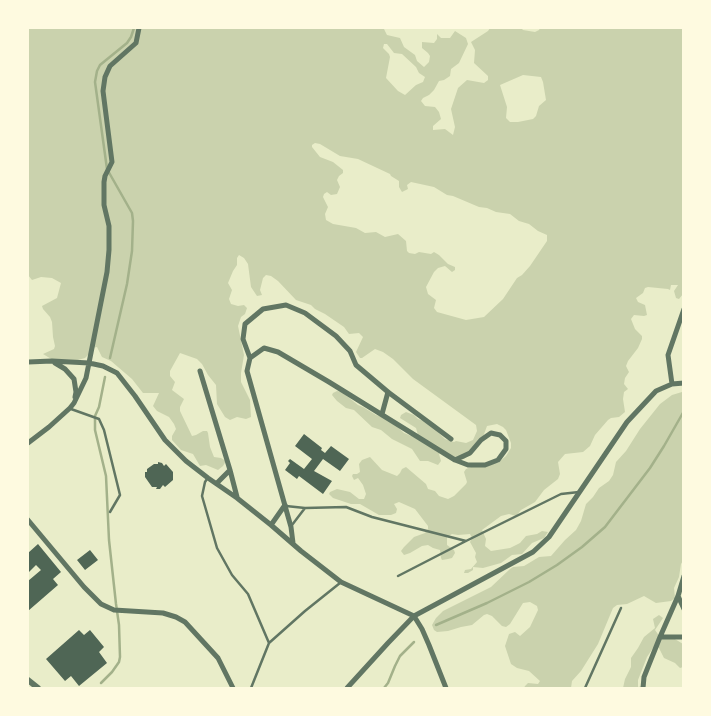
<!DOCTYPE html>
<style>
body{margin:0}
#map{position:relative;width:711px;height:716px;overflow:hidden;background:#e9edc9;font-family:"Playfair Display",serif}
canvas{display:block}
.frame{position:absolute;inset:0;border:29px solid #fefae0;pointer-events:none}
</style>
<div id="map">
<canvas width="711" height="716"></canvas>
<div class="frame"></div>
</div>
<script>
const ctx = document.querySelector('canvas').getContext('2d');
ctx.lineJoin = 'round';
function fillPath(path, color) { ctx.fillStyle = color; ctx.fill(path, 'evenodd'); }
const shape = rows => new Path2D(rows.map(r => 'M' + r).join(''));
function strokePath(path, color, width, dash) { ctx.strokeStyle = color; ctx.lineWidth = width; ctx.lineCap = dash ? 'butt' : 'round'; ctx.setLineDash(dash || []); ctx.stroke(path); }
const green = shape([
 [28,28,385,28,384,29,387,35,400,38,404,47,415,55,417,61,424,67,429,62,430,56,428,53,422,48,422,42,434,43,437,39,437,34,441,38,450,38,455,31,466,38,468,44,459,63,451,69,450,76,444,80,439,81,434,90,429,95,423,98,421,101,425,106,435,107,439,112,441,119,433,126,433,130,445,129,453,135,455,127,451,109,458,88,467,80,484,83,488,80,488,76,474,63,475,50,471,42,488,31,490,28,521,28,523,30,535,32,539,30,540,28,683,28,683,294,679,299,676,298,674,291,678,285,671,285,670,290,668,289,648,287,645,288,643,293,636,298,638,302,645,305,647,315,644,316,634,315,631,319,635,329,642,336,642,339,638,348,628,361,626,366,629,372,625,378,624,384,628,389,624,392,623,399,625,412,619,417,611,418,608,420,595,435,590,446,583,452,565,454,558,462,560,474,558,479,544,490,535,502,521,510,516,516,509,514,501,516,482,530,486,539,485,546,491,551,510,548,520,543,526,536,537,534,542,531,548,532,544,538,532,543,522,554,512,555,501,563,483,568,473,567,473,570,468,573,464,573,465,570,471,569,477,562,475,557,476,553,470,542,472,538,470,534,458,535,452,534,447,537,447,545,454,550,455,553,452,558,448,559,442,560,441,558,440,550,433,548,428,545,422,546,410,553,404,555,401,551,404,547,414,537,425,533,428,529,428,526,415,509,399,502,394,504,397,509,396,513,391,515,379,515,360,504,351,504,333,498,329,494,330,492,337,489,350,492,359,499,364,499,366,494,363,485,358,478,354,480,352,476,353,474,357,474,360,472,359,464,362,460,370,457,382,470,397,476,400,473,402,469,406,467,426,484,428,489,435,491,439,496,448,499,454,496,466,484,467,482,464,472,466,469,479,464,498,463,506,456,511,448,511,443,506,430,503,427,497,424,487,426,483,437,468,456,464,459,450,457,440,452,439,454,441,461,438,465,428,461,420,461,412,449,392,439,381,430,372,427,354,410,346,408,337,401,332,395,333,393,337,391,342,392,358,405,363,407,376,415,389,419,404,433,414,437,418,435,416,428,400,418,401,415,406,412,414,415,418,419,424,421,435,429,445,439,454,442,456,441,466,443,473,440,477,431,476,425,413,379,393,359,383,352,375,349,362,358,360,358,356,352,363,337,359,333,349,334,344,327,325,314,315,309,311,305,296,300,278,281,271,276,266,275,263,278,260,290,262,295,257,296,251,287,248,264,244,258,239,255,237,258,237,265,233,271,228,283,232,290,229,299,231,304,238,306,244,305,247,308,245,314,241,317,238,326,244,355,241,373,241,382,250,400,251,417,246,419,237,417,230,420,225,417,217,404,216,385,208,375,202,364,197,359,180,353,170,371,170,376,175,382,172,390,184,399,180,407,180,411,192,436,196,435,203,431,207,431,208,433,210,447,214,457,221,458,226,461,223,466,218,470,206,465,200,466,193,454,181,450,172,440,172,436,176,429,174,424,169,417,157,411,153,406,159,393,143,393,132,379,111,361,102,357,97,347,92,348,89,354,85,358,74,361,53,360,43,354,54,349,55,346,53,337,52,322,50,317,43,309,42,306,57,298,61,283,52,278,41,277,32,280,28,275],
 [384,44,387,44,394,53,402,54,416,67,419,73,425,77,423,82,416,85,405,95,398,91,386,78,390,57,389,54,383,48],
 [523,75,541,77,543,82,546,100,539,106,536,116,533,119,518,122,510,122,506,118,507,107,500,85],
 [315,143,320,144,340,156,358,159,390,174,391,176,399,181,399,187,402,192,408,189,407,185,411,182,434,187,447,195,453,196,479,207,487,208,496,212,510,214,519,221,529,224,538,231,547,235,547,241,530,266,522,275,517,278,503,299,484,317,466,320,437,312,434,308,436,300,428,294,426,287,434,272,438,268,445,266,452,272,455,270,455,267,448,264,439,255,434,252,431,254,419,252,415,254,409,253,407,251,406,241,398,234,385,237,376,232,365,233,356,228,333,224,326,220,325,214,328,207,323,197,324,194,327,192,331,195,337,194,340,187,337,180,339,176,343,173,343,170,333,162,320,157,312,147,312,145],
 [682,392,683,392,684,559,681,564,679,577,674,588,675,598,671,601,656,603,644,596,627,604,617,605,613,608,598,644,581,671,572,681,571,688,524,688,525,686,528,683,538,684,540,681,529,671,517,668,511,664,505,646,509,634,515,632,520,636,530,627,538,610,537,606,530,602,523,603,510,624,506,627,502,626,492,616,487,614,484,615,472,625,461,627,448,631,437,632,434,630,432,625,436,618,443,611,491,587,510,569,513,567,524,566,539,557,551,556,565,540,576,530,581,521,586,504,593,497,599,488,609,481,613,475,616,462,626,451,640,429,660,404,672,395],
 [659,615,663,618,655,630,660,637,670,636,683,644,683,667,680,668,675,663,664,658,659,648,656,646,653,648,647,657,638,680,638,687,643,686,643,688,623,688,625,679,631,667,631,658,638,648,644,637,655,628,653,619]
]);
const stream = shape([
 [110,358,127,284,132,251,133,221,132,213,107,169,95,82,97,71,100,65,127,43,131,37,134,28],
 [436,625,487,603,529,582,557,565,582,547,605,527,650,468,664,446,684,411],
 [101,683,112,672,119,662,120,657,119,625,116,604,109,540,106,476,95,430,95,416,99,407,105,377],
 [384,688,388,683,395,666,400,656,414,642]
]);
const building = shape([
 [304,434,322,448,321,450,325,453,331,446,349,459,340,471,323,459,314,471,332,481,323,494,299,476,297,479,285,470,290,463,288,461,290,459,304,469,312,459,295,446],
 [158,462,162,463,164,466,166,464,173,472,173,480,165,487,163,485,160,489,156,489,157,487,152,487,145,477,145,472,147,472,147,469,154,464,158,464],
 [38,544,61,572,53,579,58,585,28,611,28,581,41,570,36,565,28,573,28,553],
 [90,550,98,560,85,570,77,560],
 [79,630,84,635,90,630,104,647,99,652,107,663,79,686,71,676,65,681,46,659]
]);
const service = shape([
 [71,409,99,419,104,430,120,495,110,512],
 [207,479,205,482,202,496,217,548,232,575,248,594,269,643,251,688],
 [286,506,305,508,346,507,372,517,466,541],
 [292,525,305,508],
 [398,576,466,541,561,494,579,492],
 [269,643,305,611,340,583],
 [585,688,621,608]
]);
const minor = shape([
 [250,358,264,348,278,352,329,382,455,460,468,465,485,465,498,460,506,449,506,441,500,435,491,433,481,440,470,453,455,460],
 [28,362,52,361,89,363,103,366,117,373,135,396,165,440,186,461,208,478,237,498,271,525,301,551,341,582,414,616],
 [55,363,65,369,74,379,76,392,75,397],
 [200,371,230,470,237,497],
 [672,384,668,355,684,309],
 [382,414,388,392],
 [28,443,49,427,70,408,74,403,86,378,107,272,109,250,109,226,104,205,104,182,105,176,112,162,103,91,105,77,110,66,136,43,139,28],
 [217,483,230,470],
 [28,520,84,587,101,604,114,610,163,613,176,617,185,622,218,658,233,688],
 [271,525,285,505],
 [293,543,291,527,247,371,250,358,243,339,245,324,263,309,286,305,305,313,336,336,350,351,356,365,388,392,451,439],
 [678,596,684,609],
 [414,616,422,629,429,645,446,688],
 [660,637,684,637],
 [347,688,388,643,414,616,533,552,549,537,627,422,656,391,672,384,684,383],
 [643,688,644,677,660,637,678,596,684,576]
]);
const tertiary = shape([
 [28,680,38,688]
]);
fillPath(green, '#cad2ad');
strokePath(stream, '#a3b18a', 2.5);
fillPath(building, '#4f6655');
strokePath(service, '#617663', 2.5);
strokePath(minor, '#617663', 5);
strokePath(tertiary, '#617663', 6);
</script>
